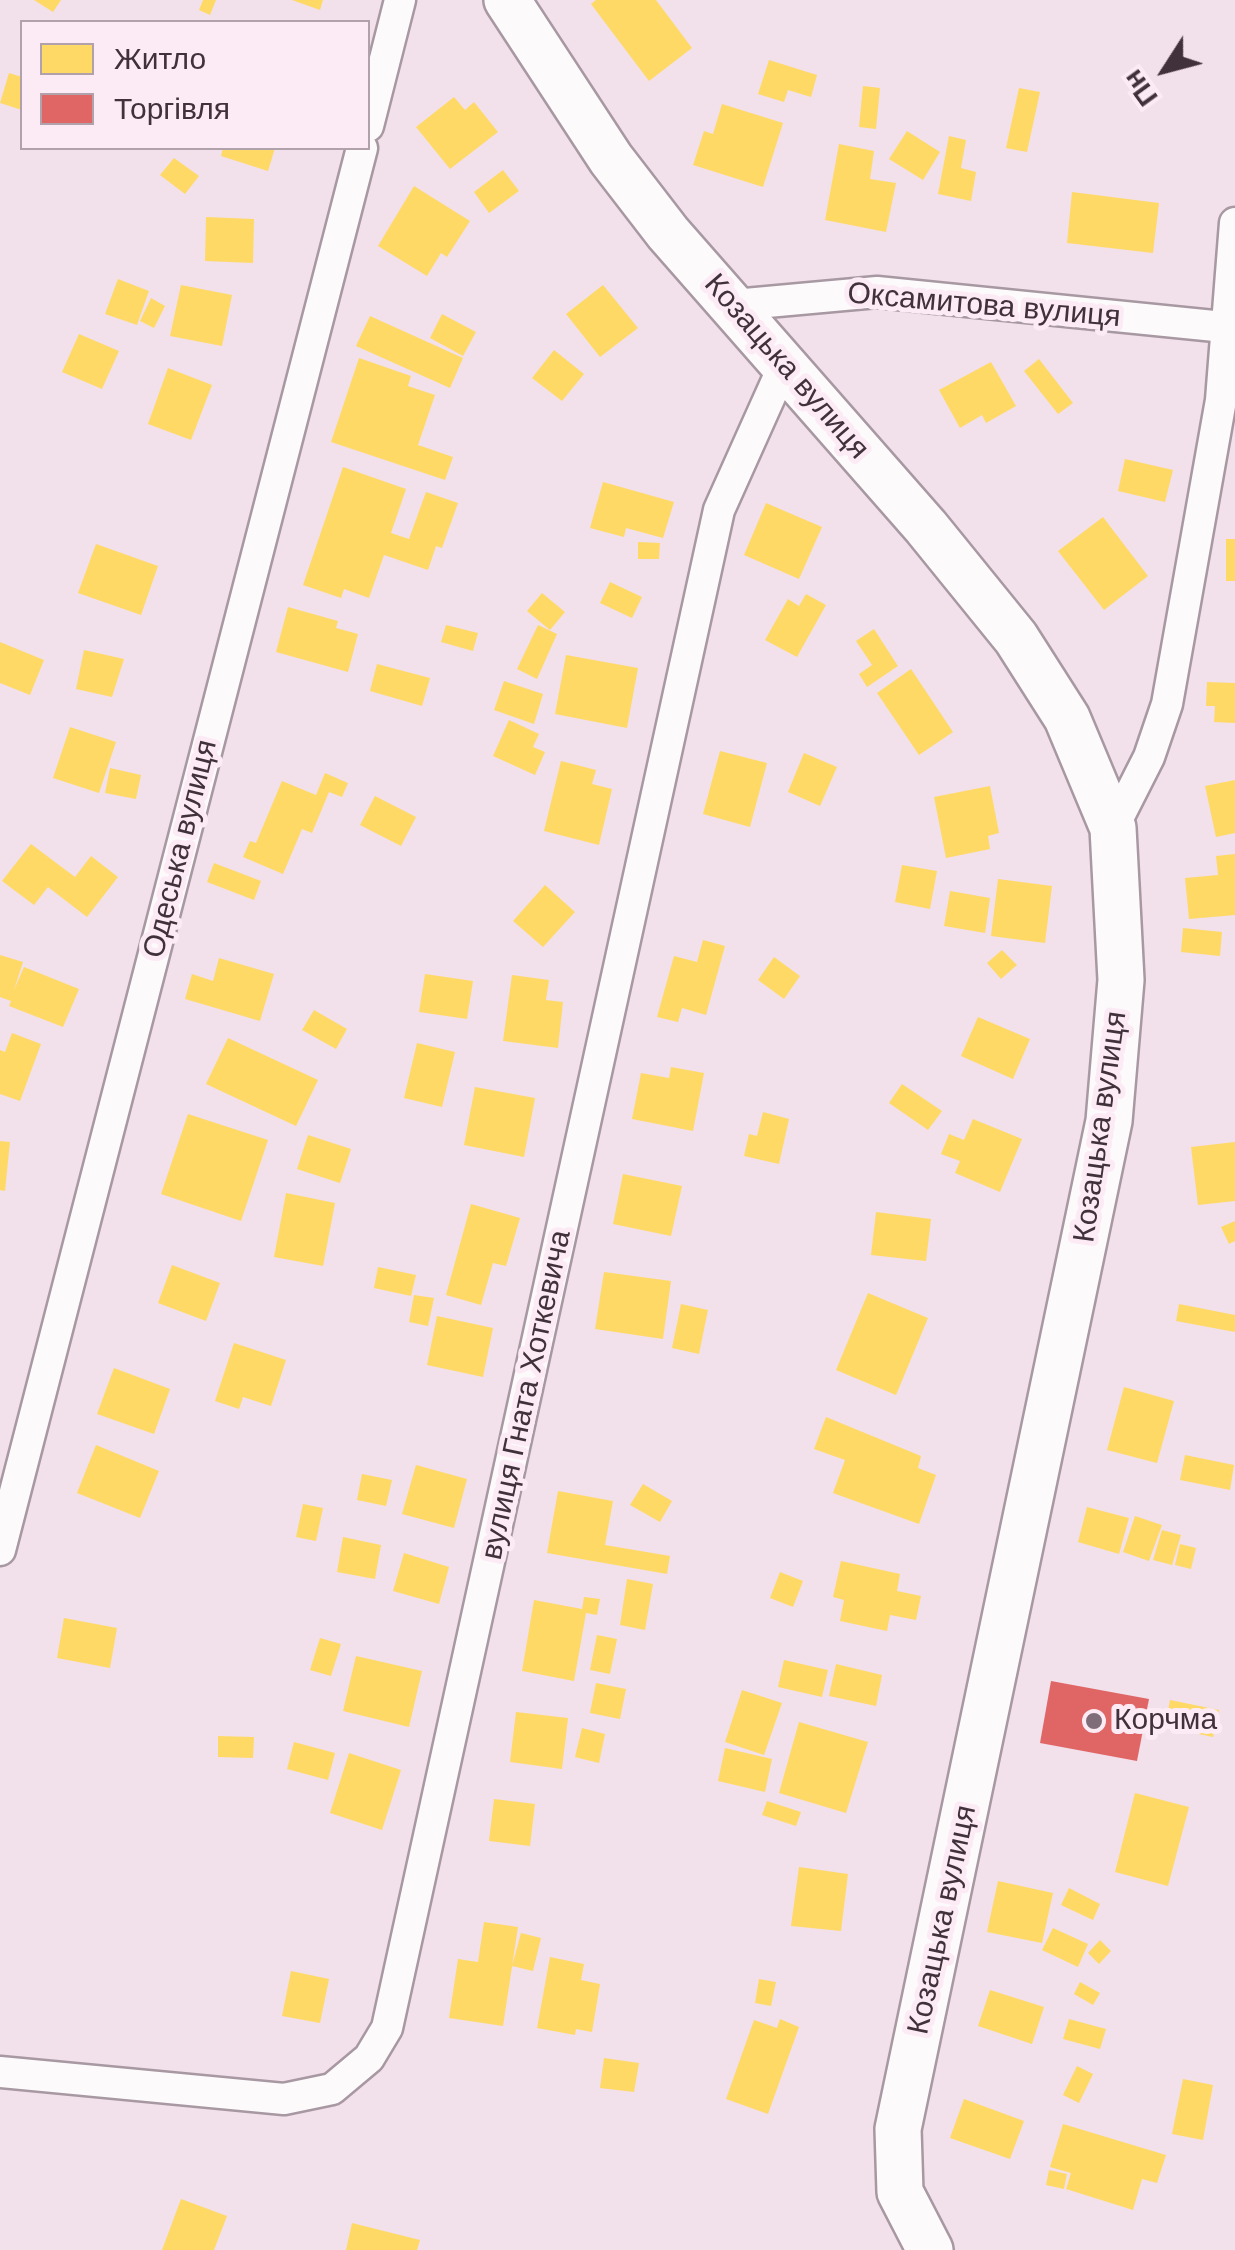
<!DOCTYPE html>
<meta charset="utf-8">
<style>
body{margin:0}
#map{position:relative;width:1235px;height:2250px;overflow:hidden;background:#f2e0eb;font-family:Arial,sans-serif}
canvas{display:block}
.legend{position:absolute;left:20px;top:20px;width:350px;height:130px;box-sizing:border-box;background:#fcebf5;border:2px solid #b1a1ab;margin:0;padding:12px 18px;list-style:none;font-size:30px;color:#41313b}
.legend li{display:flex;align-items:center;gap:20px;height:50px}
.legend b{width:50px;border:2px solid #b1a1ab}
.north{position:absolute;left:1115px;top:20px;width:100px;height:100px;-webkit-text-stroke:8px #fcebf5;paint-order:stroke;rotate:234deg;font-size:28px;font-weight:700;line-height:40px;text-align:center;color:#41313b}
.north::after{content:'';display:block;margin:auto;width:35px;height:45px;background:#41313b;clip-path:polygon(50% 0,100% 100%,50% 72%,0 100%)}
</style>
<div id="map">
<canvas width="1235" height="2250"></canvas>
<ul class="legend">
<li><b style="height:28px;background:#ffd966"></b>Житло</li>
<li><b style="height:28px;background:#e06666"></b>Торгівля</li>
</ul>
<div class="north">Пн</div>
</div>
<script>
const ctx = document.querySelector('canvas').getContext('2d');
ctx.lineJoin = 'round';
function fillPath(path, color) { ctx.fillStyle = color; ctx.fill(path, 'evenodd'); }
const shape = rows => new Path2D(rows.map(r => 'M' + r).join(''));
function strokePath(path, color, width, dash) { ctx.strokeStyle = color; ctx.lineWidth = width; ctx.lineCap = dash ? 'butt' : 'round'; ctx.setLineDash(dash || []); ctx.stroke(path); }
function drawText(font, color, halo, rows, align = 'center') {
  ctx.font = font + ' Arial,sans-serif'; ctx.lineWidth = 10; ctx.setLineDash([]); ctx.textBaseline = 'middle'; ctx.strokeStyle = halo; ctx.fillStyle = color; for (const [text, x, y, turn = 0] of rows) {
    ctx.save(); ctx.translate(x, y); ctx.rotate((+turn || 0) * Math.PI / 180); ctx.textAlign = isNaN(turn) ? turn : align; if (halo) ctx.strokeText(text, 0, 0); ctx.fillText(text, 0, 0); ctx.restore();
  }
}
const homes = shape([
 [34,0,61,0,53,12],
 [203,0,216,0,210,15,199,10],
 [292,0,323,0,320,10],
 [596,0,656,0,692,48,649,81,591,4],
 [769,60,817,75,811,97,788,90,784,102,758,94],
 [9,73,22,77,22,110,0,103],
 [863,86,880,88,876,129,859,127],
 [1019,88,1040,92,1027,152,1006,148],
 [454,97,465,110,474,102,498,132,450,169,416,127],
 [722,104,783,123,763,187,693,165,704,131,713,134],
 [907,131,940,152,923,180,889,159],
 [949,136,966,140,961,168,976,172,971,201,938,194],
 [839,144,874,151,870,179,896,183,886,232,825,220],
 [223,148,275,148,268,171,221,156],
 [174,158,199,176,185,194,160,175],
 [503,170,519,191,489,213,474,192],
 [414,186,470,221,447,257,441,253,427,276,378,246],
 [1072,192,1159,203,1153,253,1067,243],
 [206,217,254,219,253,263,205,261],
 [118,279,149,291,137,325,105,314],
 [181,285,232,295,222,346,170,336],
 [603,285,638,328,600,357,566,314],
 [151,298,165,306,154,328,140,321],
 [442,314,476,332,463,356,430,338],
 [370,316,463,358,450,388,356,346],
 [79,334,119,351,102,389,62,372],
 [554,350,584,374,562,401,532,378],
 [359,358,411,376,408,386,435,395,418,445,453,457,445,480,331,442],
 [1039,359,1073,403,1058,414,1024,371],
 [991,362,1016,406,986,423,982,415,960,428,939,390],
 [168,368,212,385,191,440,148,424],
 [1125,459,1173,470,1165,502,1118,491],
 [343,467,406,489,391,533,409,539,426,492,458,503,442,548,436,546,428,570,384,555,369,598,344,589,341,598,303,585],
 [603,482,674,502,663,538,626,528,624,537,590,528],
 [766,503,822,527,799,579,744,555],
 [1103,517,1148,576,1104,610,1058,551],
 [1226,539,1235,539,1235,581,1226,581],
 [638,542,660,543,659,559,638,559],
 [96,544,158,566,141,615,78,593],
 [610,582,642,597,632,618,600,603],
 [542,593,565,612,550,630,527,611],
 [806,594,826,605,797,657,765,640,788,599,799,606],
 [288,607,338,621,336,628,358,634,348,672,276,652],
 [446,625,478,633,473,651,441,642],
 [538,625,557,634,537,679,517,669],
 [874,629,898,666,867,687,859,674,872,665,856,641],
 [0,642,44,660,30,695,0,683],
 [84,650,124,659,112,697,76,689],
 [566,655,638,668,627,728,555,714],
 [377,664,430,678,422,706,370,691],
 [911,669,953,732,919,755,877,693],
 [504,681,543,694,534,724,494,710],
 [1207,682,1235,683,1235,723,1214,722,1215,706,1206,706],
 [509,720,539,734,533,747,545,752,535,775,493,756],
 [70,727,116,742,99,793,53,778],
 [720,751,767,763,750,827,703,814],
 [804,753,837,767,820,806,788,792],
 [561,761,596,770,592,784,612,789,599,845,544,831],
 [110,768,141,775,136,799,105,793],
 [325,773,348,783,342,797,329,792,312,833,302,829,283,874,243,857,250,841,256,843,282,781,316,795],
 [1235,780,1235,833,1216,837,1205,786],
 [990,786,999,833,988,836,990,849,946,858,934,797],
 [375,796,416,817,401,846,360,825],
 [31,844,75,877,91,856,118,877,87,917,48,887,34,905,2,881],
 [1235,854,1235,915,1189,919,1185,878,1218,875,1216,856],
 [214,863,261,881,254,900,207,882],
 [902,865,937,871,930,909,895,902],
 [998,879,1052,886,1045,943,991,936],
 [545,885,575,912,543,947,513,921],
 [950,891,990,898,985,933,944,926],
 [1183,928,1222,932,1220,956,1181,952],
 [703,940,725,946,706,1015,682,1008,678,1022,657,1017,674,956,697,962],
 [1002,950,1017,965,1001,979,987,963],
 [0,955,23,962,14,990,24,967,79,989,63,1027,9,1006,11,1001,0,997],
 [774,957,800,976,784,999,758,980],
 [219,958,274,974,260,1021,185,999,192,974,213,981],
 [425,974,473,981,467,1019,419,1012],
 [512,975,549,980,546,1000,563,1002,558,1048,503,1041],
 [314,1010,347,1029,336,1049,302,1030],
 [978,1017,1030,1039,1013,1079,961,1056],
 [12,1033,41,1044,20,1101,0,1094,0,1050,5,1052],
 [228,1038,318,1080,296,1126,206,1084],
 [417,1043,455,1052,442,1107,404,1098],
 [671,1067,704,1073,693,1131,632,1119,641,1073,669,1078],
 [902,1084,942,1111,928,1130,889,1103],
 [475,1087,535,1098,524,1157,464,1145],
 [763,1112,789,1119,779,1164,744,1156,749,1134,757,1136],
 [188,1114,268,1140,241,1221,161,1194],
 [973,1119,1022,1139,1000,1192,955,1173,960,1161,941,1154,949,1134,964,1140],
 [308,1135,351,1149,340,1183,297,1169],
 [0,1141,10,1142,5,1191,0,1190],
 [1235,1142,1235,1201,1198,1205,1191,1147],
 [623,1174,682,1186,671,1236,613,1224],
 [286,1193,335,1203,323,1266,274,1257],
 [471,1204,520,1218,506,1266,493,1263,481,1305,446,1295],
 [876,1212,931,1219,926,1261,871,1255],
 [1235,1221,1235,1241,1229,1244,1221,1227],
 [172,1265,220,1283,206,1321,158,1303],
 [378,1267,416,1275,411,1296,374,1288],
 [604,1272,671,1281,663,1339,595,1329],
 [868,1293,928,1318,896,1395,836,1370],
 [414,1295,434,1298,428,1326,409,1322],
 [681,1304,708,1310,699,1354,672,1348],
 [1179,1304,1235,1315,1235,1332,1176,1321],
 [437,1316,493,1328,483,1377,427,1365],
 [234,1343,286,1360,271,1406,243,1397,239,1409,215,1401],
 [114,1368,170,1389,154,1434,97,1414],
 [1124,1387,1174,1401,1157,1463,1107,1450],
 [826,1417,921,1456,918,1468,936,1475,919,1524,833,1493,845,1460,814,1449],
 [96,1445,159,1471,140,1518,77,1493],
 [1185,1455,1234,1465,1230,1490,1180,1480],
 [416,1465,467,1479,454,1528,402,1514],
 [362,1474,392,1480,386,1506,357,1500],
 [643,1484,672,1501,660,1522,630,1505],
 [558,1491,613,1501,605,1545,670,1556,667,1574,547,1553],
 [303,1504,323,1508,316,1541,296,1537],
 [1087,1507,1129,1518,1119,1554,1078,1542],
 [1135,1516,1162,1525,1149,1561,1123,1552],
 [1162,1530,1181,1535,1172,1565,1153,1560],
 [343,1537,381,1545,375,1579,337,1572],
 [1180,1544,1196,1548,1191,1569,1175,1565],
 [404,1553,449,1567,439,1604,393,1591],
 [841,1561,900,1574,897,1591,921,1596,916,1620,890,1615,887,1631,840,1621,844,1600,833,1597],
 [780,1572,803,1581,793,1607,770,1598],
 [627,1579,653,1584,645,1630,620,1625],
 [584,1597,600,1599,597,1615,586,1613,574,1681,522,1671,534,1600,582,1609],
 [64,1618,117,1628,110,1668,57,1658],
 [597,1635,617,1639,610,1674,590,1670],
 [320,1638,341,1644,331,1676,310,1670],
 [356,1656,422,1671,409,1727,343,1711],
 [784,1660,828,1670,822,1697,778,1687],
 [836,1664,882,1675,876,1706,829,1696],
 [596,1683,626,1689,620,1719,590,1713],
 [742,1690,782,1703,764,1755,725,1742],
 [1170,1700,1219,1710,1213,1737,1165,1727],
 [516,1712,568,1718,562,1769,510,1762],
 [799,1722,868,1742,846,1813,779,1793],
 [582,1728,605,1734,599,1763,575,1757],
 [218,1736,254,1737,253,1758,218,1757],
 [294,1742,335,1753,328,1780,287,1769],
 [725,1748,772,1759,765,1792,718,1781],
 [349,1753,401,1770,382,1830,330,1813],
 [1135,1793,1189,1807,1168,1886,1115,1872],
 [494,1799,535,1804,530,1846,489,1841],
 [767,1801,801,1812,796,1826,762,1815],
 [799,1867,848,1874,841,1931,791,1926],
 [998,1881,1053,1893,1042,1943,987,1932],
 [1069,1888,1100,1904,1093,1920,1061,1905],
 [484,1922,518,1927,503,2026,449,2018,458,1959,478,1962],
 [1053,1928,1088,1944,1078,1967,1042,1950],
 [521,1933,541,1938,533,1971,512,1966],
 [1100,1940,1111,1951,1099,1964,1088,1953],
 [550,1957,584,1964,581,1980,600,1984,592,2032,576,2029,575,2035,537,2028],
 [291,1971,329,1979,320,2023,282,2016],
 [759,1979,776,1982,771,2006,755,2003],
 [1080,1982,1100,1993,1093,2005,1074,1994],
 [990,1990,1044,2007,1032,2044,978,2026],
 [780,2019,799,2027,768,2114,726,2099,754,2020,777,2028],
 [1069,2019,1106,2029,1100,2049,1063,2039],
 [604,2058,639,2063,634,2092,600,2088],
 [1077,2066,1093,2074,1079,2103,1063,2095],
 [1183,2079,1213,2085,1203,2140,1172,2134],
 [964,2099,1024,2121,1010,2159,950,2138],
 [1063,2124,1166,2155,1157,2183,1142,2179,1133,2210,1066,2189,1071,2173,1050,2167],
 [1049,2170,1067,2174,1064,2189,1046,2185],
 [181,2199,227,2216,214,2250,162,2250],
 [352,2223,420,2240,417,2250,346,2250]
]);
const shops = shape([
 [1051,1681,1149,1699,1137,1761,1040,1743]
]);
const street = shape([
 [368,126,400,0],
 [734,305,877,292,1235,328],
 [1113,828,1149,757,1167,704,1221,400,1235,223],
 [0,1550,362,148],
 [0,2072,284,2099,332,2089,369,2058,387,2028,719,510,785,363]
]);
const secondary = shape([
 [507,0,611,159,668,233,926,527,1016,638,1067,718,1113,828,1121,980,1109,1121,898,2129,900,2192,930,2250]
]);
const markers = [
 [1094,1721,10,"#7f6e79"]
];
const streetNames = [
 ["Оксамитова вулиця",984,306,5],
 ["Козацька вулиця",786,367,49],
 ["Одеська вулиця",181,849,-76],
 ["Козацька вулиця",1101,1127,-82],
 ["вулиця Гната Хоткевича",527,1395,-78],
 ["Козацька вулиця",943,1920,-78]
];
const poiNames = [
 ["Корчма",1114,1721]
];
fillPath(homes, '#ffd966');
fillPath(shops, '#e06666');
strokePath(street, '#a798a1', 35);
strokePath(secondary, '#a798a1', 50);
strokePath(street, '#fdfafc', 30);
strokePath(secondary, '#fdfafc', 45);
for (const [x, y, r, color] of markers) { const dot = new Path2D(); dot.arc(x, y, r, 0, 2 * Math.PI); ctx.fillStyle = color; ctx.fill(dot); strokePath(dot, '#fcebf5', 4); }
drawText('30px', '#41313b', '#fcebf5', streetNames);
drawText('30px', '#41313b', '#fcebf5', poiNames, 'left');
</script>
